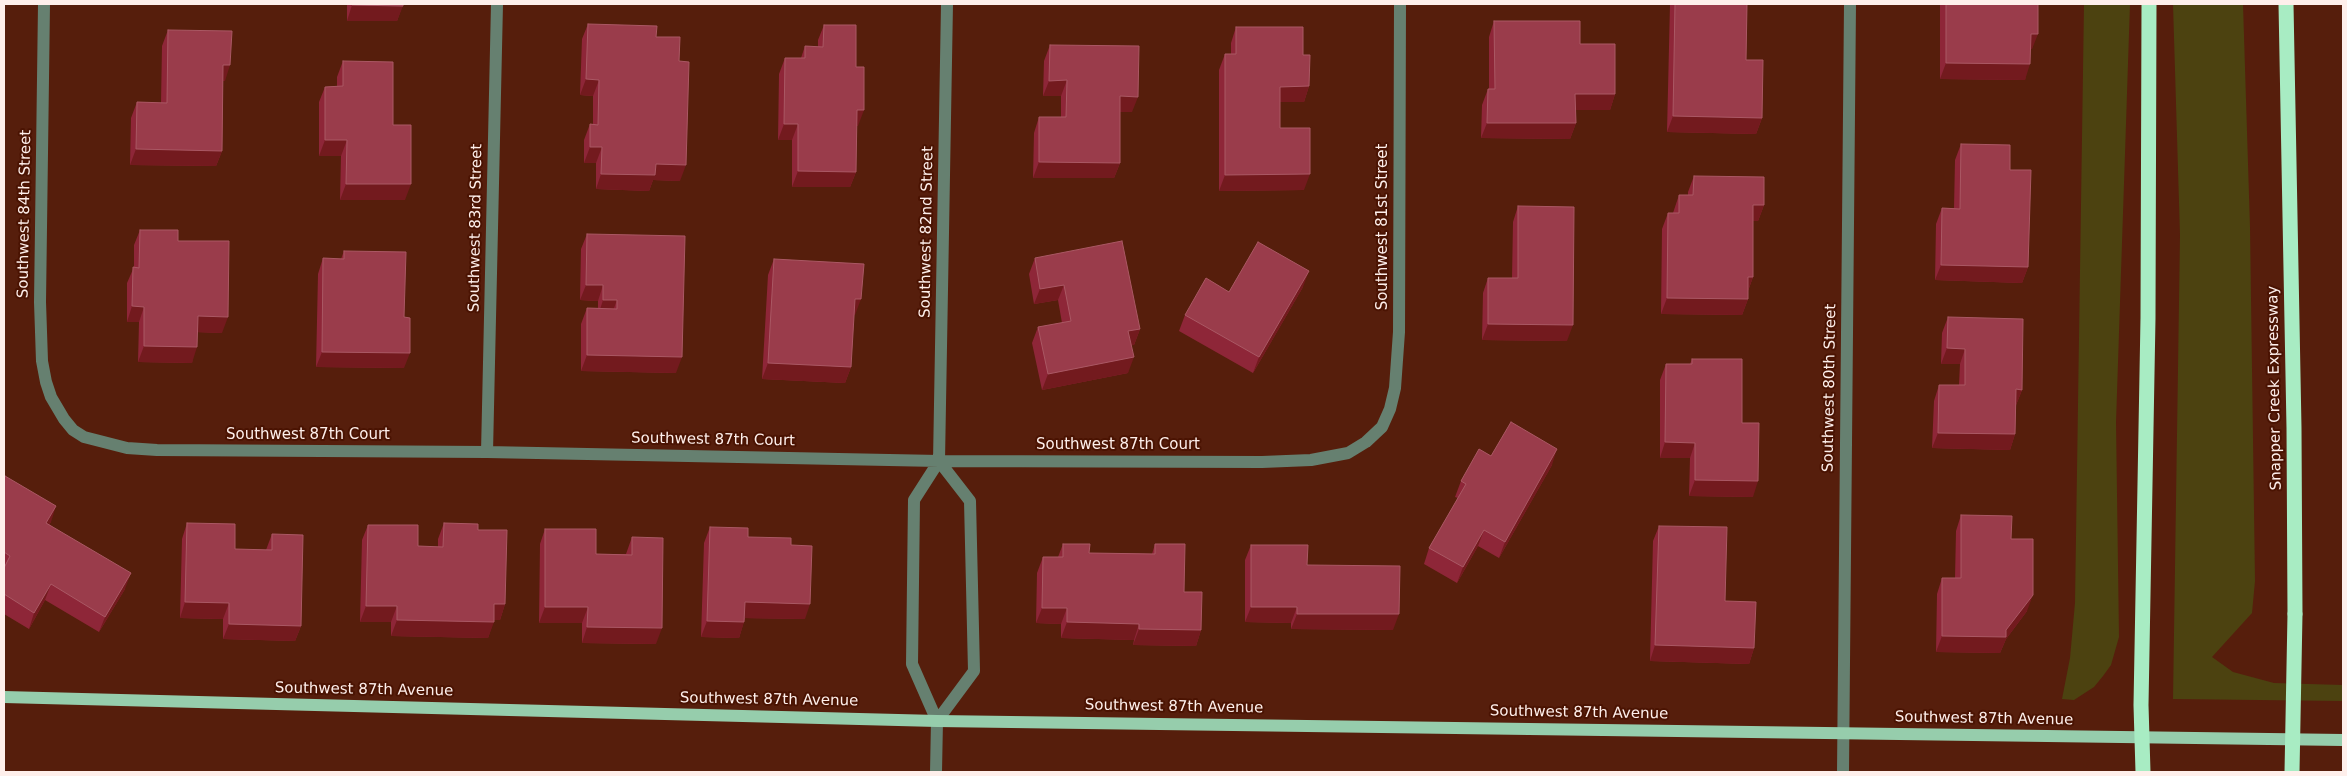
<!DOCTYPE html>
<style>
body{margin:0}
#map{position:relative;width:2347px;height:776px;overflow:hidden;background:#561e0c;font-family:"DejaVu Sans",sans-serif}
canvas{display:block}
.frame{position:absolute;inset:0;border:5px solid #feefeb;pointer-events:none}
</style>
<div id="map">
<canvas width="2347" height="776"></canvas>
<div class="frame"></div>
</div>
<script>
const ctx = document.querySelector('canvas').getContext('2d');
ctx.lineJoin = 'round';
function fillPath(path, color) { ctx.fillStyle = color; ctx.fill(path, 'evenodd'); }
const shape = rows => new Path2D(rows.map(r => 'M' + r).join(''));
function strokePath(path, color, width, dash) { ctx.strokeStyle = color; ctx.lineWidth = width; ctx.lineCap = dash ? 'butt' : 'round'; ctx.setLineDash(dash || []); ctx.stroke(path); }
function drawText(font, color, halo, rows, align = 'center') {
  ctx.font = font + ' "DejaVu Sans",sans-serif'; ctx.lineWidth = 4; ctx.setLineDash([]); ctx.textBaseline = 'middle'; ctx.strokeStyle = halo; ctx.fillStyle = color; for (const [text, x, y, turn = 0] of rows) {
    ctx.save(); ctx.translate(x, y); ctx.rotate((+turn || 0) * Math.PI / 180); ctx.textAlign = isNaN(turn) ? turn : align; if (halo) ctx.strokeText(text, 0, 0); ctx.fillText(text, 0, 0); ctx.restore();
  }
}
const green = shape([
 [2084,4,2130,4,2116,422,2119,637,2111,665,2103,676,2094,687,2074,700,2062,699,2070,658,2075,603],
 [2173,4,2243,4,2250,227,2255,581,2252,613,2212,657,2233,672,2274,683,2343,685,2343,701,2173,699,2180,235]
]);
const minor = shape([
 [44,4,40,302,42,361,46,382,51,397,64,419,73,430,84,437,127,448,157,450,487,452,939,461,1262,462,1311,460,1348,453,1366,442,1382,427,1390,409,1395,388,1399,332,1400,4],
 [487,452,497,4],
 [937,721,974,671,970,501,939,461],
 [936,772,937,721,912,664,914,500,939,461,947,4],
 [1843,772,1850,4]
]);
const major = shape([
 [4,697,937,721,2343,740]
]);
const highway = shape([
 [2286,4,2294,428,2295,614],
 [2143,772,2141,705,2148,318,2149,4]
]);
const highwayBridge = shape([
 [2292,772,2295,614]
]);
const wall = shape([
 [347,4,403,4,397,21,347,21],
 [1670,4,1747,4,1746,60,1762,118,1756,134,1667,132],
 [1940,4,2038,4,2032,49,2030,49,2025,80,1940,79],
 [1494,21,1580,44,1615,94,1610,110,1576,110,1576,123,1570,139,1481,138,1482,105,1488,89,1489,89,1489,37],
 [588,24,656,37,679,61,680,181,653,180,649,191,596,189,596,163,584,163,584,140,590,124,593,124,593,96,580,95,582,39],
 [824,25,856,67,858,126,856,126,856,172,850,187,792,187,792,140,778,140,779,74,785,58,801,58,805,46,818,47,818,40],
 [1236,27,1303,55,1309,86,1304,102,1280,102,1280,128,1304,190,1219,191,1219,70,1225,54,1231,54,1231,43],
 [168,30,225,81,223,81,222,151,216,166,130,165,131,118,137,102,161,103,162,46],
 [1050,45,1132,112,1120,112,1120,163,1114,178,1033,178,1034,133,1039,117,1061,117,1061,96,1043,96,1044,61],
 [343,61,393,125,405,200,340,200,341,156,319,156,319,102,325,87,337,86,337,77],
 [1961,144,2010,170,2028,267,2022,283,1935,280,1936,224,1942,208,1954,208,1955,160],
 [1694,176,1764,205,1758,221,1753,221,1753,277,1748,291,1748,299,1742,315,1661,314,1662,229,1668,213,1673,213,1679,195,1688,195,1688,192],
 [1518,206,1567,341,1482,340,1483,293,1488,278,1512,278,1513,222],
 [140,230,178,241,222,333,197,332,192,363,138,362,139,322,127,322,127,283,134,267,134,245],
 [587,234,676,373,581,371,581,324,587,308,598,308,598,301,580,300,581,249],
 [344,251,404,317,404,368,316,367,318,274,323,258,341,259],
 [1035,258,1140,329,1134,345,1131,345,1128,373,1042,390,1032,343,1038,327,1062,323,1058,300,1034,304,1029,274],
 [774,259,855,315,854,315,851,367,845,383,762,379,768,275],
 [1303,287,1253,373,1179,331,1185,315],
 [1948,317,2022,390,2016,405,2015,434,2010,450,1932,448,1934,401,1939,385,1959,385,1960,364,1941,364,1942,333],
 [1692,359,1742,423,1753,497,1689,496,1690,458,1660,458,1660,380,1666,364,1690,364],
 [1491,456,1552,465,1499,558,1478,546,1457,583,1424,564,1429,548,1458,498,1455,497,1461,481],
 [4,479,51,522,49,524,125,589,99,632,45,600,29,629,4,614],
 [1961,515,2011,539,2027,611,2006,639,2000,653,1936,652,1937,594,1942,578,1955,578,1956,531],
 [187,523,235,549,266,550,272,534,301,626,295,641,223,639,223,619,180,618,182,539],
 [444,523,478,530,505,604,500,620,494,620,488,638,391,636,391,622,360,622,362,540,368,525,418,546,438,547,438,539],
 [1659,526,1725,601,1754,648,1749,664,1650,661,1653,541],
 [710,527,748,537,805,619,745,618,739,638,701,637,704,543],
 [545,529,596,554,626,554,632,537,656,644,582,643,582,623,539,623,540,544],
 [1063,544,1089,553,1152,554,1155,544,1184,592,1201,630,1196,646,1133,645,1134,640,1061,638,1061,624,1036,623,1037,573,1043,557,1058,557],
 [1251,545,1307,565,1393,630,1291,629,1291,623,1245,622,1245,560]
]);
const shadedWall = shape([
 [352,5,403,6,397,21,347,21],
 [2031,34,2038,34,2032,49,2025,50],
 [1946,63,2030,64,2025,80,1940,79],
 [223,65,230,65,225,81,218,80],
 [586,79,599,80,593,96,580,95],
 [1067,80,1061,96,1043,96,1049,81],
 [1309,86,1304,102,1274,102,1280,87],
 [1575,94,1615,94,1610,110,1570,110],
 [1120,96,1138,97,1132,112,1114,112],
 [857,110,864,110,858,126,851,125],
 [1673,116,1762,118,1756,134,1667,132],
 [1487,123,1576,123,1570,139,1481,138],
 [784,124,798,124,792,140,778,140],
 [325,140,347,140,341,156,319,156],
 [590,147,602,147,596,163,584,163],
 [136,149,222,151,216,166,130,165],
 [1039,162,1120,163,1114,178,1033,178],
 [656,164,686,165,680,181,653,180,649,191,596,189,601,174],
 [798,171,856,172,850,187,792,187],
 [1310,174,1304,190,1219,191,1225,175],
 [346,184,411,184,405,200,340,200],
 [1753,205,1764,205,1758,221,1747,221],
 [1941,265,2028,267,2022,283,1935,280],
 [1309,271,1303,287,1253,373,1259,357],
 [1748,277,1753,277,1747,293],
 [586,285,603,285,598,301,580,300],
 [1064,285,1058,300,1034,304,1040,289],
 [1667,298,1748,299,1742,315,1661,314],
 [855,299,861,299,855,315,849,314],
 [603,300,617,300,611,316,598,316],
 [132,306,144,307,139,322,127,322],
 [198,316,228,317,222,333,192,332],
 [1488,324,1573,325,1567,341,1482,340],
 [1140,329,1134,345,1123,347,1128,331],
 [144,346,197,347,192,363,138,362],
 [1947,348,1965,349,1960,364,1941,364],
 [322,352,410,353,404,368,316,367],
 [587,355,682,357,676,373,581,371],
 [1134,357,1128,373,1042,390,1048,374],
 [768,363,851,367,845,383,762,379],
 [2016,389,2022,390,2016,405],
 [1938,433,2015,434,2010,450,1932,448],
 [1665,442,1695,443,1690,458,1660,458],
 [1557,449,1552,465,1499,558,1505,542],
 [1695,480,1758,481,1753,497,1689,496],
 [56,506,51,522,41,538,46,523],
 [1484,530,1478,546,1457,583,1463,567],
 [131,573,125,589,99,632,105,617],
 [51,584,45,600,29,629,34,613],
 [2033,595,2027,611,2006,639,2000,653,1936,652,1942,636,2006,630],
 [185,602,229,603,223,619,180,618],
 [745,602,810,604,805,619,739,618],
 [494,604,505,604,500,620,488,620],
 [366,606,397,606,391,622,360,622],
 [545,607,588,607,582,623,539,623],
 [1251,607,1297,607,1291,623,1245,622],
 [1042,608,1067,608,1061,624,1036,623],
 [1297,614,1399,614,1393,630,1291,629],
 [397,620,494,622,488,638,391,636],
 [707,621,744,622,739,638,701,637],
 [1067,622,1139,624,1134,640,1061,638],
 [229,624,301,626,295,641,223,639],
 [587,627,662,628,656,644,582,643],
 [1139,629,1201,630,1196,646,1133,645],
 [1655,645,1754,648,1749,664,1650,661]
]);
const building = shape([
 [352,4,403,4,403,6,352,5,352,4],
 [1675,4,1747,4,1746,60,1763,60,1762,118,1673,116,1675,4],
 [1946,4,2038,4,2038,34,2031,34,2030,64,1946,63,1946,4],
 [1494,21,1580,21,1580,44,1615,44,1615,94,1575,94,1576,123,1487,123,1488,89,1495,89,1494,21],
 [588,24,657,26,656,37,680,37,679,61,689,62,686,165,656,164,655,175,601,174,602,147,590,147,590,124,598,125,599,80,586,79,588,24],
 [824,25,856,25,856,67,864,67,864,110,857,110,856,172,798,171,798,124,784,124,785,58,805,58,805,46,823,47,824,25],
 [1236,27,1303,27,1303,55,1310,55,1309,86,1280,87,1280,128,1310,128,1310,174,1225,175,1225,54,1236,54,1236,27],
 [168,30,232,31,230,65,223,65,222,151,136,149,137,102,167,103,168,30],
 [1050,45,1139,46,1138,97,1120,96,1120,163,1039,162,1039,117,1066,117,1067,80,1049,81,1050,45],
 [343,61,393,62,393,125,411,125,411,184,346,184,347,140,325,140,325,87,343,86,343,61],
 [1961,144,2010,145,2010,170,2031,170,2028,267,1941,265,1942,208,1960,209,1961,144],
 [1694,176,1764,177,1764,205,1753,205,1753,277,1748,277,1748,299,1667,298,1668,213,1679,213,1679,195,1693,195,1694,176],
 [1518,206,1574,207,1573,325,1488,324,1488,278,1518,278,1518,206],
 [140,230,178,230,178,241,229,241,228,317,198,316,197,347,144,346,144,307,132,306,133,267,139,268,140,230],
 [587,234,685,236,682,357,587,355,587,308,617,309,617,300,603,300,603,285,586,285,587,234],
 [1122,241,1140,329,1128,331,1134,357,1048,374,1038,327,1071,321,1064,285,1040,289,1035,258,1122,241],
 [1258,242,1309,271,1259,357,1185,315,1206,278,1229,292,1258,242],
 [344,251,406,252,404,317,410,318,410,353,322,352,323,258,344,259,344,251],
 [774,259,864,264,861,299,855,299,851,367,768,363,774,259],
 [1948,317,2023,319,2022,390,2016,389,2015,434,1938,433,1939,385,1965,385,1965,349,1947,348,1948,317],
 [1692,359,1742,359,1742,423,1759,423,1758,481,1695,480,1695,443,1665,442,1666,364,1692,364,1692,359],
 [1511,422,1557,449,1505,542,1484,530,1463,567,1429,548,1466,484,1461,481,1479,449,1491,456,1511,422],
 [5,476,56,506,46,523,131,573,105,617,51,584,34,613,4,594,4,568,10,556,4,552,4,479,5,476],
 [1961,515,2012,516,2011,539,2033,539,2033,595,2006,630,2006,637,1942,636,1942,578,1961,578,1961,515],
 [187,523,235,524,235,549,272,550,272,534,303,535,301,626,229,624,229,603,185,602,187,523],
 [444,523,478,524,478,530,507,530,505,604,494,604,494,622,397,620,397,606,366,606,368,525,418,525,418,546,443,547,444,523],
 [1659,526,1727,527,1725,601,1756,602,1754,648,1655,645,1659,526],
 [710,527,748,528,748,537,791,538,791,545,812,546,810,604,745,602,744,622,707,621,710,527],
 [545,529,596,529,596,554,632,555,632,537,663,538,662,628,587,627,588,607,545,607,545,529],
 [1063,544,1090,544,1089,553,1155,554,1155,544,1185,544,1184,592,1202,592,1201,630,1139,629,1139,624,1067,622,1067,608,1042,608,1043,557,1063,557,1063,544],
 [1251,545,1308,545,1307,565,1400,566,1399,614,1297,614,1297,607,1251,607,1251,545]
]);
const streetNames = [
 ["Southwest 84th Street",25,214,-89],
 ["Southwest 81st Street",1383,227,-90],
 ["Southwest 83rd Street",476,228,-89],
 ["Southwest 82nd Street",927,232,-89],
 ["Southwest 80th Street",1830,388,-89],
 ["Snapper Creek Expressway",2275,388,-91],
 ["Southwest 87th Court",308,435],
 ["Southwest 87th Court",713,440,1],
 ["Southwest 87th Court",1118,445],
 ["Southwest 87th Avenue",364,690,1],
 ["Southwest 87th Avenue",769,700,1],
 ["Southwest 87th Avenue",1174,707,1],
 ["Southwest 87th Avenue",1579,713,1],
 ["Southwest 87th Avenue",1984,719,1]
];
fillPath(green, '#4c4210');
strokePath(minor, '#668070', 12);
strokePath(major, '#96cdac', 12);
strokePath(highway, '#a8ecc3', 15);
strokePath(highwayBridge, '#a8ecc3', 15);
fillPath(wall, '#8e2638');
fillPath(shadedWall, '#731a1e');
fillPath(building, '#9a3c4b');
strokePath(building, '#aa5864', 1);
drawText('15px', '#feefeb', '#4a1302', streetNames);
</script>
